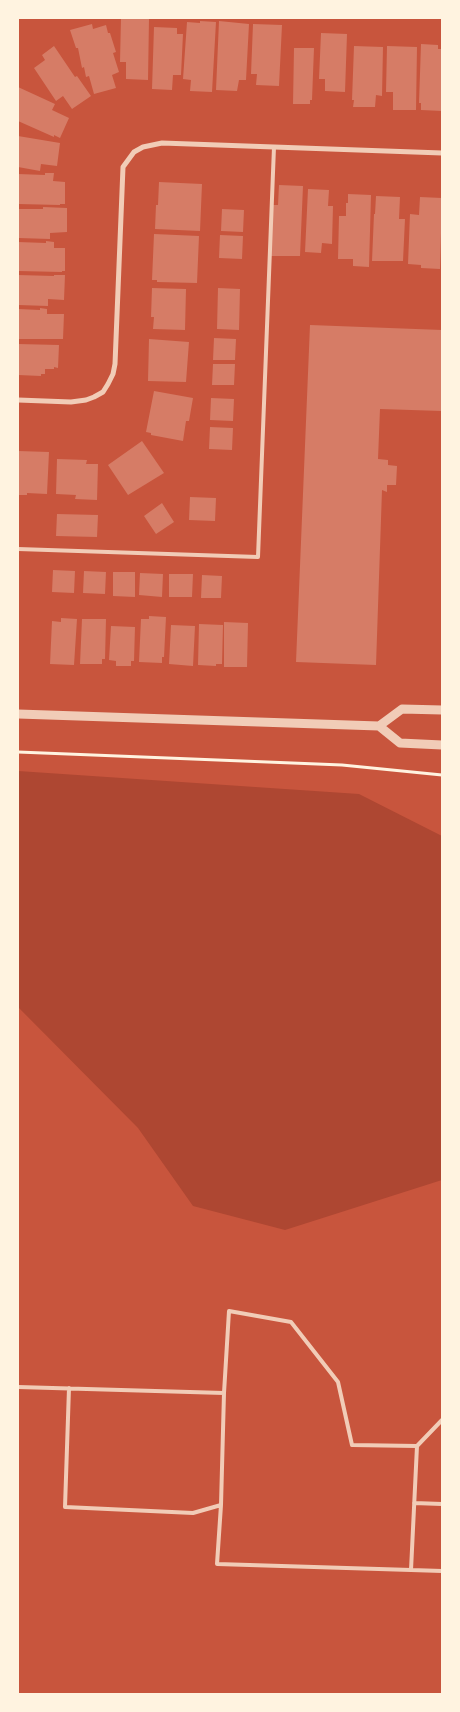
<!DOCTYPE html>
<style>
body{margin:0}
#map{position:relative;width:460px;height:1712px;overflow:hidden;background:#c8553d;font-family:"DM Sans",sans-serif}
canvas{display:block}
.frame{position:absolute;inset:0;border:19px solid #fff3e0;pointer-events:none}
</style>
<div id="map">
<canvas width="460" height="1712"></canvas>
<div class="frame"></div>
</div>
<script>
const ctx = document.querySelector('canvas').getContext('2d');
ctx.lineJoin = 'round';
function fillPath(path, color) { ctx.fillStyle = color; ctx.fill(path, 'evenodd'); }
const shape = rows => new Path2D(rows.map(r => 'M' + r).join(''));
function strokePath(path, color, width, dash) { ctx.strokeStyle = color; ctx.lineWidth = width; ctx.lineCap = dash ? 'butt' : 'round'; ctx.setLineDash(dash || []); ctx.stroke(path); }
const green = shape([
 [18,771,359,794,442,836,442,949,441,957,442,975,442,1180,285,1230,193,1206,138,1128,18,1007]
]);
const building = shape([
 [121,18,149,19,148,80,126,79,126,62,120,62],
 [200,21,216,22,212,92,190,91,191,80,183,79,187,22,200,23],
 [219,21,249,24,246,80,239,80,237,91,216,90],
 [92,24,93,29,106,25,108,33,110,33,116,52,113,53,119,72,112,75,116,88,94,94,89,76,86,77,84,67,82,68,78,48,76,48,70,30],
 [253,24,282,25,279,86,256,85,257,74,251,74],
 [154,27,177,28,177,34,183,34,181,75,173,75,172,90,152,89],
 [321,33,347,34,345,92,325,91,325,79,319,79],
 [421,44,438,45,438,49,442,49,442,111,421,110,421,103,419,103],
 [54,46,75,77,77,76,91,96,72,109,63,96,56,101,34,68,45,60,42,55],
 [354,46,383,47,382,96,376,95,375,107,353,107,354,100,352,100],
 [387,46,417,47,416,110,393,110,393,92,386,92],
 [294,48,314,48,312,100,310,100,310,104,293,104],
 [18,87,55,104,52,110,69,118,60,138,54,135,54,137,18,121],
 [18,136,60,143,57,166,41,164,40,171,18,167],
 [45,173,54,173,53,181,65,182,65,204,60,204,60,205,18,204,18,174,45,175],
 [159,182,202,184,200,231,155,229,156,205,158,205],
 [279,185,303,186,300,256,271,256,272,205,278,205],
 [308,189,329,190,328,206,333,206,332,244,322,243,321,253,305,252],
 [348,194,371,195,369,267,353,266,353,259,338,259,339,216,346,216,346,203,348,203],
 [376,196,400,197,399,219,405,219,403,261,372,261,374,214,375,214],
 [420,197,442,198,440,269,421,268,421,265,408,264,410,214,419,215],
 [43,207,67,208,67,232,50,233,50,239,18,238,18,209,43,209],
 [222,209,244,210,243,232,221,231],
 [154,234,199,236,197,283,157,282,157,280,152,280],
 [220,235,243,236,242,259,219,258],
 [46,241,54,242,54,248,65,248,65,271,62,271,62,272,18,271,18,242,46,243],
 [18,275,54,276,54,275,65,275,64,300,48,299,48,306,18,305],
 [152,288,186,289,185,330,153,329,154,317,151,317],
 [218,288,240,289,239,330,217,329],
 [40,308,47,309,47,314,64,314,63,339,18,339,18,309,40,310],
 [310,325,442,330,442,411,380,409,378,459,388,460,388,465,397,466,396,485,387,485,387,492,382,490,376,665,296,662],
 [214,338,236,339,235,360,213,360],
 [149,339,189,342,186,382,148,381],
 [18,344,59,345,58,368,54,367,54,369,45,369,45,374,41,374,41,376,18,375],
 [213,364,235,364,234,385,212,385],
 [154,391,193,398,189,421,186,421,183,441,151,435,151,433,146,432],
 [211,398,234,399,233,421,210,420],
 [210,427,233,428,232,450,209,449],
 [142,441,164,473,128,495,108,465],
 [18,451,49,452,47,494,27,493,27,495,18,495],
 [57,459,87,460,86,464,98,464,97,500,75,499,76,495,56,494],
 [190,497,216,498,215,521,189,520],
 [162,503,174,522,156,534,144,516],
 [57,514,98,515,97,537,56,536],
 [53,570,75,571,74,593,52,592],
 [84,571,106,572,105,594,83,593],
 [113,572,135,572,135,597,113,596],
 [140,573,163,574,162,597,139,595],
 [169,574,193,574,192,597,169,597],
 [202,575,222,576,221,598,201,598],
 [149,616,166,617,164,657,162,657,162,663,139,662,141,619,149,619],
 [61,618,77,619,74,665,50,664,52,621,61,622],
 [82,619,106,619,105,659,102,659,102,664,80,664],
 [224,622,248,623,247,667,224,667],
 [199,624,223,625,222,664,216,664,216,666,198,665],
 [171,625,195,626,193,666,169,664],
 [111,626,135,627,134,661,131,661,131,666,116,666,116,661,109,660]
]);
const path = shape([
 [18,752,342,765,442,775]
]);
const service = shape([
 [18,549,258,557,274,147],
 [18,1387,224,1393,229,1311,291,1322,338,1382,352,1445,417,1446],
 [69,1388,65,1507,193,1513,221,1505,224,1393],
 [414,1503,442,1504],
 [221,1505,217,1564,411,1570,417,1446,442,1420],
 [411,1570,442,1571]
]);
const minor = shape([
 [18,400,71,402,86,400,94,397,103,392,108,384,113,374,115,364,123,167,134,152,143,147,162,143,442,153]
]);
const tertiary = shape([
 [18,714,379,726,400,743,442,745],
 [379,726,402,709,442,710]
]);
fillPath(green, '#ae4732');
fillPath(building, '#d67c66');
strokePath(path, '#fff3e0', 3);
strokePath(service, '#f1ccb7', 4);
strokePath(minor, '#f1ccb7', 5);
strokePath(tertiary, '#f1ccb7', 9);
</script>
